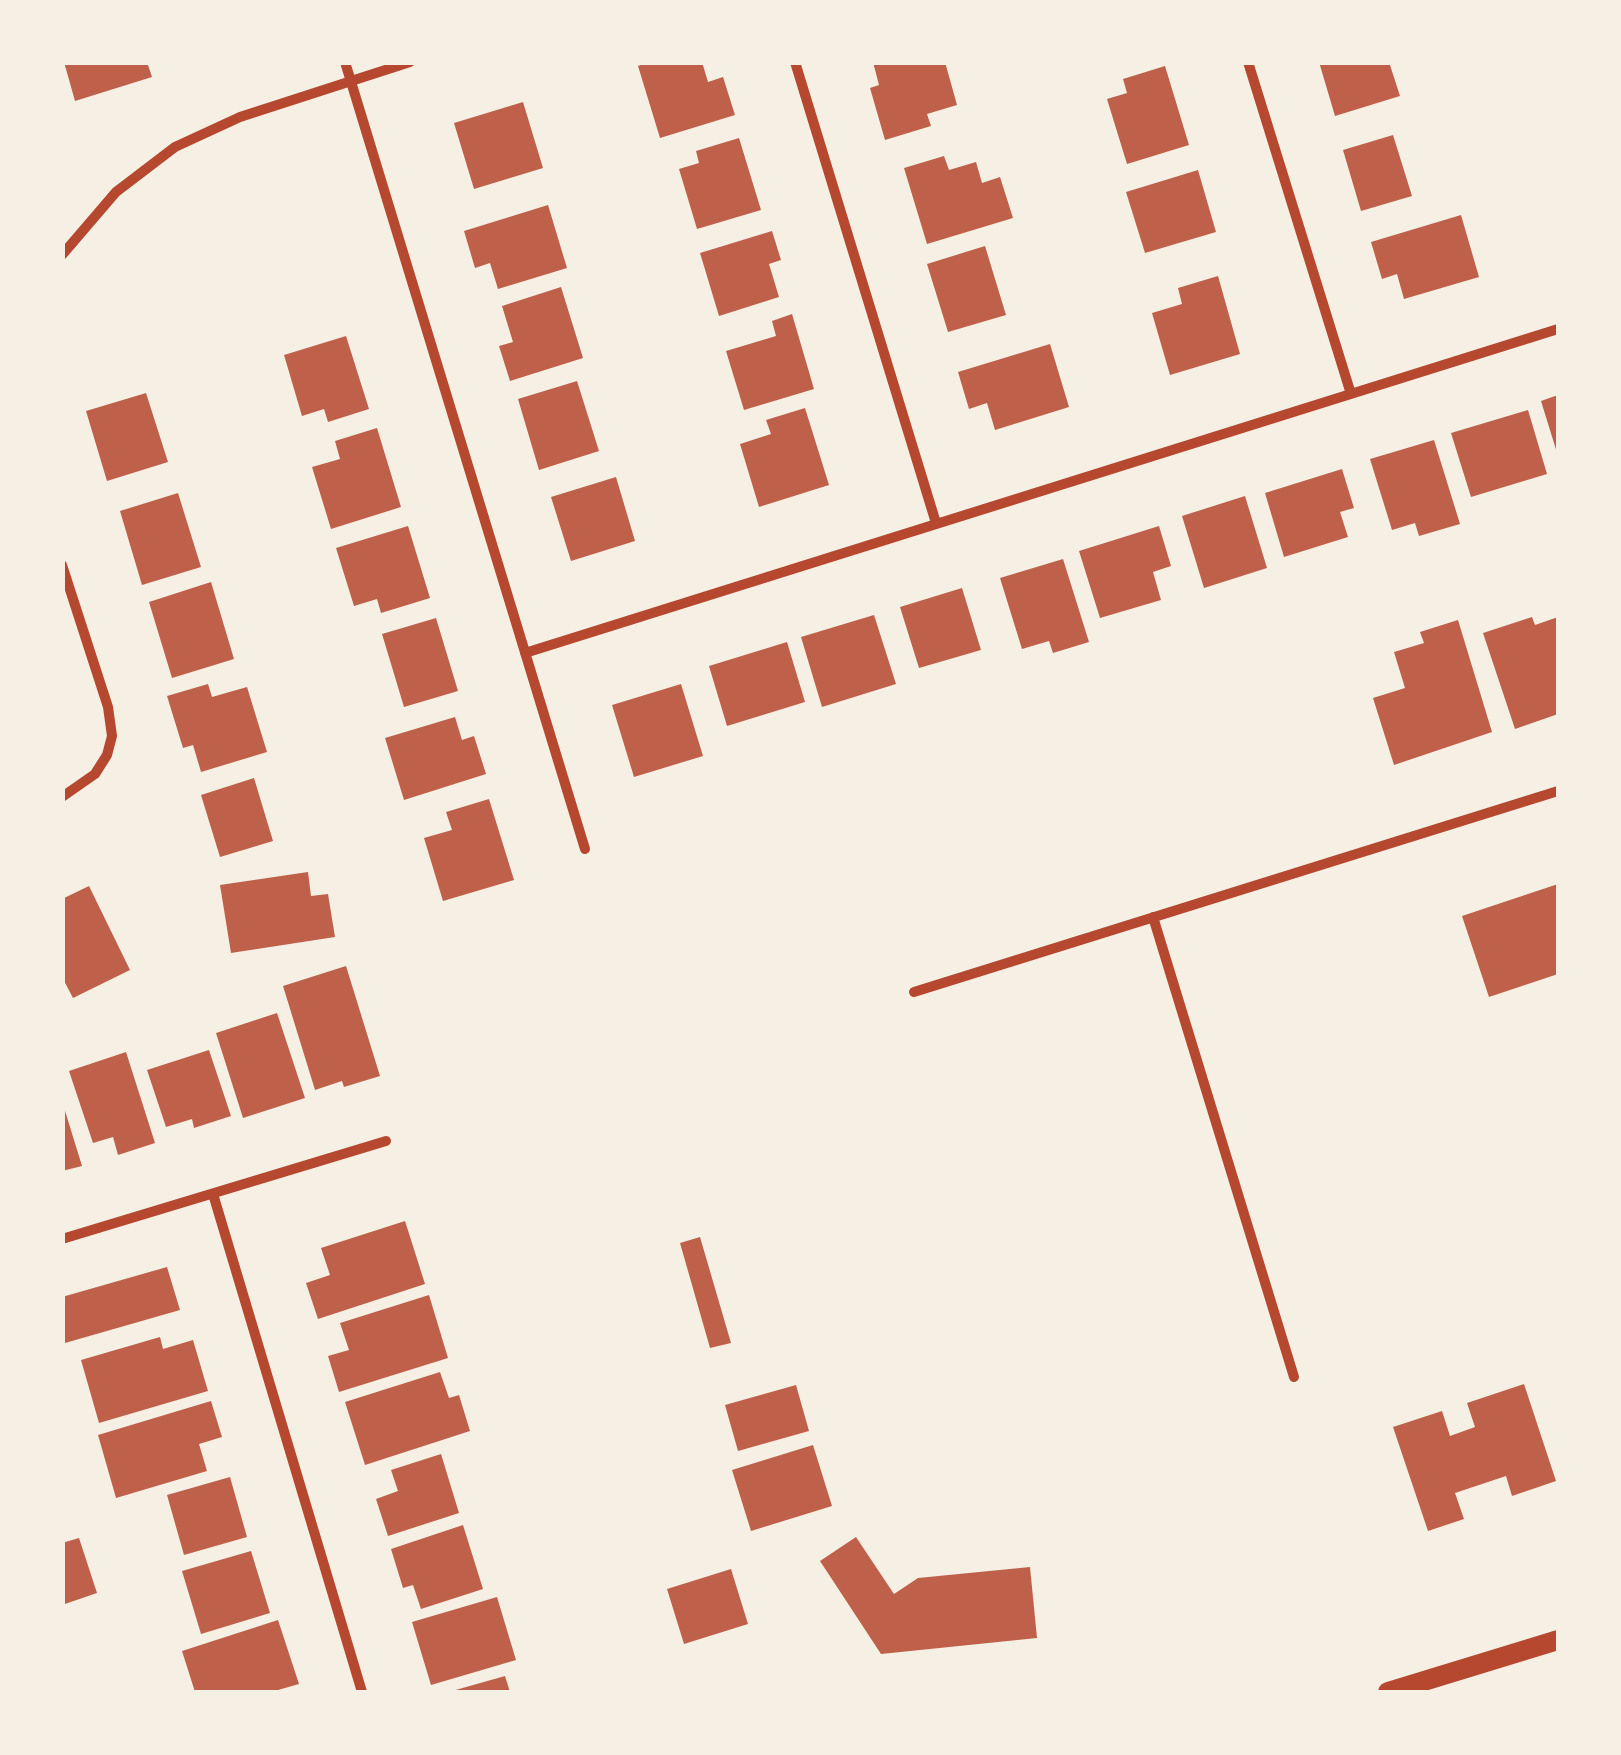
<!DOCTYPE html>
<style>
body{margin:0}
#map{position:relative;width:1621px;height:1755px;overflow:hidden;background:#f6efe4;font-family:"Noto Sans",sans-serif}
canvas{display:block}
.frame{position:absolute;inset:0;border:65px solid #f6efe4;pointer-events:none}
</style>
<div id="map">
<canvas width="1621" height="1755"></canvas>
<div class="frame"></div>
</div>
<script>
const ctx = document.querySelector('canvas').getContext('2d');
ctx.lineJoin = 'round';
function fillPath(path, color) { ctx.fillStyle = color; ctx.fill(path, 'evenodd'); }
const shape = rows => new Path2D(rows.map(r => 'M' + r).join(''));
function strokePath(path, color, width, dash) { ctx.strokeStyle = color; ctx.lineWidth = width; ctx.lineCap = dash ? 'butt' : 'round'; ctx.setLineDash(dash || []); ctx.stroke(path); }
const building = shape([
 [64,62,147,62,152,77,75,101],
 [648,62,702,62,708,82,723,77,735,115,660,138,638,66],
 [873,62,945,62,957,105,927,114,931,126,885,140,870,88,879,85],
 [1319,62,1389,62,1400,96,1335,116],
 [1165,66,1189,145,1127,164,1107,99,1127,93,1123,79],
 [523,102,543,168,474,189,454,123],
 [1393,135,1412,196,1361,211,1343,150],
 [739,138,761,210,697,229,679,169,699,163,696,151],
 [944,156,949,170,976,162,982,183,1000,177,1013,218,927,244,904,168],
 [1198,170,1216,232,1145,253,1126,192],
 [548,205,567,268,498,289,490,263,475,268,464,231],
 [1461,215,1479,277,1404,299,1397,274,1382,279,1371,242],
 [772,231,781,260,769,264,779,297,719,316,700,253],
 [985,246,1006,315,948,332,927,264],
 [1218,276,1240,354,1170,375,1152,313,1182,304,1178,288],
 [561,287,583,358,510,381,499,346,513,342,502,306],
 [792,314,814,389,744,410,726,351,776,336,772,321],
 [346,336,369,409,328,422,324,409,302,416,284,355],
 [1050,344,1069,407,995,430,987,403,969,409,958,372],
 [577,381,599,451,539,470,518,399],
 [146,393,168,462,107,481,86,411],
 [1558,395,1558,456,1541,401],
 [805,408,829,485,759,507,740,444,771,434,766,420],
 [1528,410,1547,474,1471,497,1451,433],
 [377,428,401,507,331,529,312,467,340,459,335,441],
 [1434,440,1460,524,1419,536,1415,523,1392,530,1370,459],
 [1342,469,1354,508,1340,512,1348,537,1284,557,1265,493],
 [616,477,635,541,571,561,551,497],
 [178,493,201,567,142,585,120,511],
 [1245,496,1267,568,1204,588,1182,516],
 [408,526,430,598,381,613,377,599,354,606,336,548],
 [1159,526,1171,566,1153,572,1161,600,1100,618,1079,551],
 [1063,559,1089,642,1053,653,1049,641,1022,649,1000,578],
 [211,582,234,659,172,678,149,602],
 [962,588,981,650,919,668,900,607],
 [874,615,896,684,822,707,801,637],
 [1532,617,1535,625,1558,617,1558,714,1515,729,1483,633],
 [436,618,458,691,404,707,382,634],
 [1458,620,1492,732,1394,765,1373,698,1405,688,1394,652,1424,643,1420,632],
 [787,642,805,702,727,726,709,666],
 [208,684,212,697,247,687,267,752,201,772,193,745,183,748,167,696],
 [681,684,703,756,634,777,612,705],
 [455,717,462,740,474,736,486,774,404,800,385,738],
 [254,778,273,841,220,857,201,795],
 [489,799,514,880,443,901,424,838,452,830,446,812],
 [308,872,311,896,328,894,335,937,231,953,220,885],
 [1558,884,1558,974,1489,997,1462,916],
 [89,886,130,970,73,998,62,977,62,899],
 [346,966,380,1076,344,1087,342,1081,315,1090,283,986],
 [277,1013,305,1098,243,1118,216,1033],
 [209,1050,231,1116,194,1128,192,1119,166,1127,147,1070],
 [126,1052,155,1143,118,1155,113,1137,93,1143,69,1071],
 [62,1101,82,1166,62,1171],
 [405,1221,425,1284,318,1319,306,1283,330,1275,321,1248],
 [700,1237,731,1343,710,1348,680,1243],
 [167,1267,180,1310,65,1343,62,1297],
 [429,1295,448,1358,339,1392,328,1356,349,1350,340,1323],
 [160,1337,163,1349,193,1340,208,1391,99,1423,81,1360],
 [440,1372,449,1398,459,1395,470,1431,365,1465,345,1402],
 [1524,1384,1556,1481,1512,1496,1506,1476,1455,1493,1464,1519,1428,1531,1393,1427,1442,1411,1450,1436,1475,1427,1467,1403],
 [796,1385,809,1431,738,1451,725,1405],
 [211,1401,222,1437,199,1444,207,1471,116,1498,98,1435],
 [813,1445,832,1506,751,1531,732,1470],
 [441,1454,459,1513,388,1536,376,1499,398,1491,391,1470],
 [230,1477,247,1537,184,1555,167,1495],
 [463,1525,483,1589,421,1609,413,1585,403,1588,391,1549],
 [856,1537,894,1594,918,1578,1030,1567,1037,1638,881,1654,820,1561],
 [79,1538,97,1593,62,1605,62,1543],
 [251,1551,270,1613,201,1634,182,1571],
 [731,1569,748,1624,684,1644,667,1589],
 [497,1597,516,1660,431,1685,412,1622],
 [278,1620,299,1684,271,1692,195,1692,182,1651],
 [505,1676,510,1692,452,1692,452,1691]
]);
const minor = shape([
 [345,62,585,849],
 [795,62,936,523],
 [1248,62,1351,394],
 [62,255,116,192,175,147,240,117,410,62],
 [62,565,108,707,112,736,107,755,95,774,62,797],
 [525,653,1558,329],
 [1153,917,1294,1377],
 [914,992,1558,791],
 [213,1194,362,1692],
 [62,1239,386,1141]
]);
const secondary = shape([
 [1388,1692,1558,1640]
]);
fillPath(building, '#bf614a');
strokePath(minor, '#b5482f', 10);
strokePath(secondary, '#b5482f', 20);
</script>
